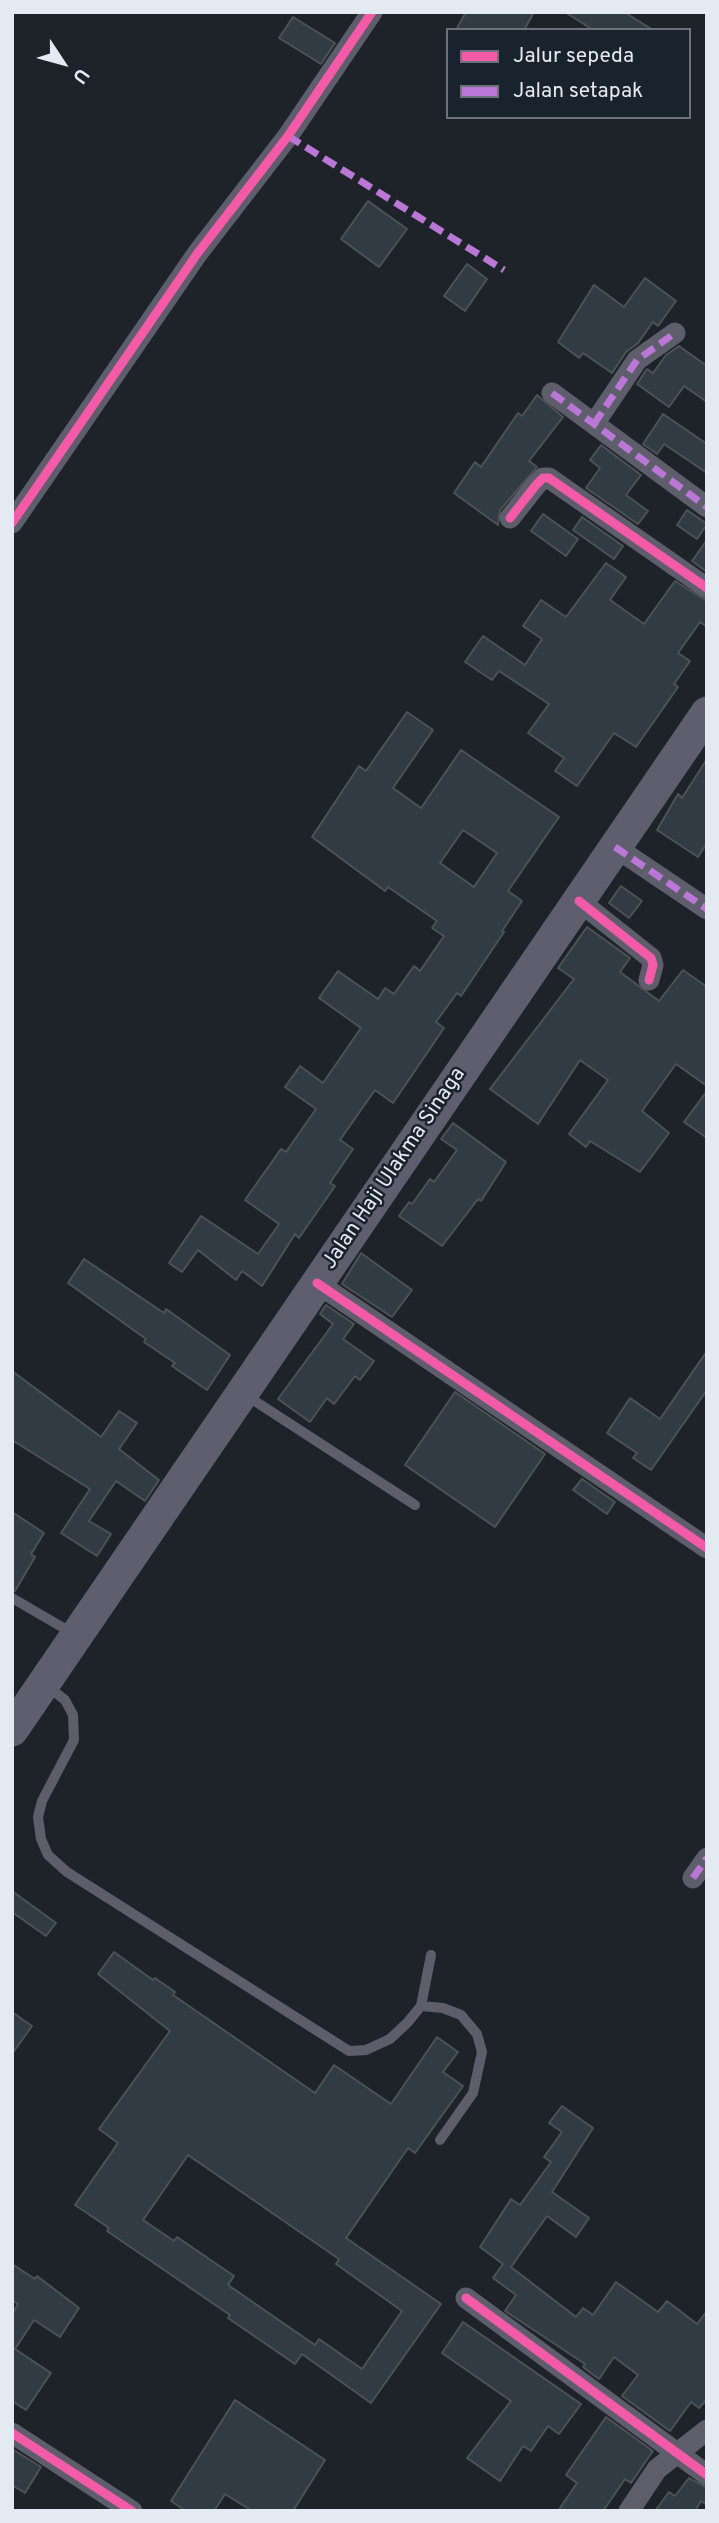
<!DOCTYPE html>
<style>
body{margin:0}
#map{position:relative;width:719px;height:2523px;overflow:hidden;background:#1e2329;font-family:Overpass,sans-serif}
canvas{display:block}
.frame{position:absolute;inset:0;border:14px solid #e4eaf1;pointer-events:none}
.legend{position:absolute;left:446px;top:28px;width:245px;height:91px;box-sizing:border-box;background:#1a222d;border:2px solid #6b727b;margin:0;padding:9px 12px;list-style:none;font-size:21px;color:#e4eaf1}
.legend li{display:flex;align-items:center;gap:14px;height:35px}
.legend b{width:35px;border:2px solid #6b727b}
.north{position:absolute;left:28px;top:28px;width:70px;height:70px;-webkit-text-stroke:5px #1a222d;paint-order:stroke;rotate:126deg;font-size:19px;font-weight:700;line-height:28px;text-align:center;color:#e4eaf1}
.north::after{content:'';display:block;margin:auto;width:24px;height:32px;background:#e4eaf1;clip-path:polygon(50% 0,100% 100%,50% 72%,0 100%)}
</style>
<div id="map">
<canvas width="719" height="2523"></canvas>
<div class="frame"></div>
<ul class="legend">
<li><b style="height:9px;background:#f35aa7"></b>Jalur sepeda</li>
<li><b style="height:9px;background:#ba77d6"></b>Jalan setapak</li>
</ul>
<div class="north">U</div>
</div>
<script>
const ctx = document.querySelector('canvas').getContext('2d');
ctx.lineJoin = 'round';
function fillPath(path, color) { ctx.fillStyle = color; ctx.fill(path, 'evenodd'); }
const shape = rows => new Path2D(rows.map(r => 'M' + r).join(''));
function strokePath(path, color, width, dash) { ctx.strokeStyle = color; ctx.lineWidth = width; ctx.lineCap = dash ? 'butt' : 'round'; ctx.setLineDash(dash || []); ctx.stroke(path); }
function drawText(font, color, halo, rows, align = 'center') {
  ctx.font = font + ' Overpass,sans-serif'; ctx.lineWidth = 5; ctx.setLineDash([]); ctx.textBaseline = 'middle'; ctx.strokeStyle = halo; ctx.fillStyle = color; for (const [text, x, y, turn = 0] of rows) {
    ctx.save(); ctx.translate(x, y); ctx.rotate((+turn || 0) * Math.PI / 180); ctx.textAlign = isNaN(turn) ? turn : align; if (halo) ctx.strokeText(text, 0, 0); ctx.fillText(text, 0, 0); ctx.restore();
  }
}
const building = shape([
 [466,12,534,12,524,30,456,30,466,12],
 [565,12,624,12,653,30,593,30,565,12],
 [293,17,335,43,321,64,279,38,293,17],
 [368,201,407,229,379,267,341,239,368,201],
 [467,264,487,279,465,311,444,296,467,264],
 [645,278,676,301,658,326,653,322,638,343,626,352,612,373,583,353,579,358,558,342,594,285,624,307,645,278],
 [679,346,707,366,707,402,684,386,669,407,637,384,647,369,653,373,666,355,679,346],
 [537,395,563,417,529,461,537,467,500,510,498,525,454,493,475,462,481,467,518,413,522,416,537,395],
 [663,414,707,444,707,473,664,444,657,454,643,444,663,414],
 [601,445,641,475,626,495,648,511,638,524,586,488,600,468,590,460,601,445],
 [687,510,707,524,697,539,677,525,687,510],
 [543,514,578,539,566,556,531,531,543,514],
 [582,517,623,546,614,559,573,530,582,517],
 [707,540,707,572,692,561,707,540],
 [606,563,626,577,610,600,644,624,675,581,707,601,707,627,700,622,678,653,690,661,674,684,678,687,636,747,614,733,577,786,555,771,564,758,528,733,549,704,499,671,492,680,465,662,483,636,525,665,542,639,523,626,541,600,566,617,606,563],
 [407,712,433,730,393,788,421,808,461,750,559,817,508,891,522,901,502,931,504,932,461,996,457,993,436,1022,444,1028,393,1103,375,1090,340,1140,353,1149,330,1183,335,1186,299,1238,295,1234,262,1286,242,1271,236,1280,198,1250,182,1272,169,1263,201,1216,258,1254,279,1224,245,1200,281,1149,286,1152,316,1109,285,1087,300,1066,323,1083,361,1028,319,998,338,971,378,999,385,988,394,994,414,966,420,971,444,936,432,928,437,921,388,887,385,891,312,837,359,766,366,771,407,712],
 [463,830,497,853,474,887,440,863,463,830],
 [707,759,707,843,698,857,657,830,678,794,682,798,707,759],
 [621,886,642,901,629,918,609,903,621,886],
 [587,927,630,958,620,972,659,1001,683,970,707,987,707,1086,676,1064,642,1111,669,1133,640,1172,590,1141,586,1147,569,1134,608,1080,580,1060,538,1124,490,1089,574,979,558,968,587,927],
 [707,1091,707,1138,684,1122,707,1091],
 [453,1123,506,1162,481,1201,478,1199,442,1246,399,1216,409,1202,412,1204,430,1179,434,1182,457,1150,441,1139,453,1123],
 [361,1253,412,1290,392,1317,342,1284,361,1253],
 [84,1259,164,1313,166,1309,230,1355,207,1390,172,1366,175,1363,144,1342,146,1339,68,1283,84,1259],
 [326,1305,354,1324,343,1339,374,1361,360,1380,355,1376,334,1404,327,1398,310,1422,278,1399,333,1324,320,1314,326,1305],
 [707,1351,707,1390,651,1470,633,1458,637,1453,607,1433,630,1398,660,1419,707,1351],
 [12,1371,101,1437,119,1411,137,1423,119,1449,159,1480,145,1501,116,1481,89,1521,111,1534,97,1556,61,1533,90,1489,12,1440,12,1371],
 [455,1392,545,1454,495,1527,405,1465,455,1392],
 [582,1479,615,1502,607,1514,573,1490,582,1479],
 [12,1512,44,1533,31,1554,35,1557,15,1591,12,1590,12,1512],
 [12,1891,56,1923,46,1936,12,1912,12,1891],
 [114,1952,153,1980,155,1978,175,1992,173,1995,315,2093,334,2065,391,2104,437,2037,458,2052,443,2072,463,2086,415,2153,408,2148,346,2238,441,2304,371,2403,302,2354,295,2364,228,2318,230,2315,107,2231,109,2228,75,2205,118,2143,99,2129,170,2031,98,1974,114,1952],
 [188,2155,339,2259,336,2264,402,2311,362,2369,319,2339,315,2345,228,2285,234,2276,177,2237,174,2241,143,2220,188,2155],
 [12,2012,32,2026,12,2054,12,2012],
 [562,2106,593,2128,552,2192,589,2218,576,2237,547,2216,511,2267,576,2317,583,2308,593,2315,616,2282,658,2312,667,2301,697,2324,707,2311,707,2399,699,2408,691,2402,670,2431,622,2396,638,2375,614,2357,599,2379,583,2367,585,2364,505,2311,516,2295,493,2278,503,2264,480,2247,511,2199,520,2205,551,2162,544,2157,562,2132,549,2123,562,2106],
 [12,2264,35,2279,37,2276,79,2308,60,2337,34,2320,15,2349,51,2373,26,2410,12,2401,12,2314,18,2304,12,2300,12,2264],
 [463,2322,581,2404,559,2434,548,2426,531,2451,523,2446,500,2481,467,2458,511,2401,442,2353,463,2322],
 [235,2400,325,2460,293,2511,252,2511,225,2494,214,2511,186,2511,171,2501,235,2400],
 [606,2417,653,2451,631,2483,625,2479,603,2511,558,2511,577,2483,566,2475,606,2417],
 [12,2449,41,2467,25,2493,12,2485,12,2449],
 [689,2478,707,2488,707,2505,701,2501,695,2511,655,2511,669,2492,675,2496,689,2478]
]);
const lane = shape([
 [244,1394,415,1505],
 [12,1598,74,1634],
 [46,1685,65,1700,73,1715,74,1740,42,1801,38,1817,41,1839,48,1855,67,1872,349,2051,366,2050,390,2039,408,2022,421,2006,431,1955],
 [421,2006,443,2008,461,2015,477,2034,482,2052,473,2093,440,2140]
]);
const street = shape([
 [552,393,707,507],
 [594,424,637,360,675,333],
 [510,518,536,485,543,478,549,478,707,588],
 [12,523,197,254,288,136,372,12],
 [615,847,707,909],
 [579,901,651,958,653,965,649,980],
 [317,1283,707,1548],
 [693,1878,707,1858],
 [466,2298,707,2475],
 [12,2433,132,2511],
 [629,2511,657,2469,707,2430]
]);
const primary = shape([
 [12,1730,707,713]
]);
const quiet = shape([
 [288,136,504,270],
 [552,393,707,507],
 [594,424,637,360,675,333],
 [615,847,707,909],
 [693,1878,707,1858]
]);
const cycleway = shape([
 [510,518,536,485,543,478,549,478,707,588],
 [12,523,197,254,288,136,372,12],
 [579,901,651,958,653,965,649,980],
 [317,1283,707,1548],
 [466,2298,707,2475],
 [12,2433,132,2511]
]);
const streetNames = [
 ["Jalan Haji Ulakma Sinaga",395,1169,-56]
];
fillPath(building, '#303b42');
strokePath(building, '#4c5256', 2);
strokePath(lane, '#5e5d6c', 10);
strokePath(street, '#5e5d6c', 21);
strokePath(primary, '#5e5e6f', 33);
strokePath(quiet, '#ba77d6', 7, [14, 7]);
strokePath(cycleway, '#f35aa7', 9);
drawText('21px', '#e4eaf1', '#1a222d', streetNames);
</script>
